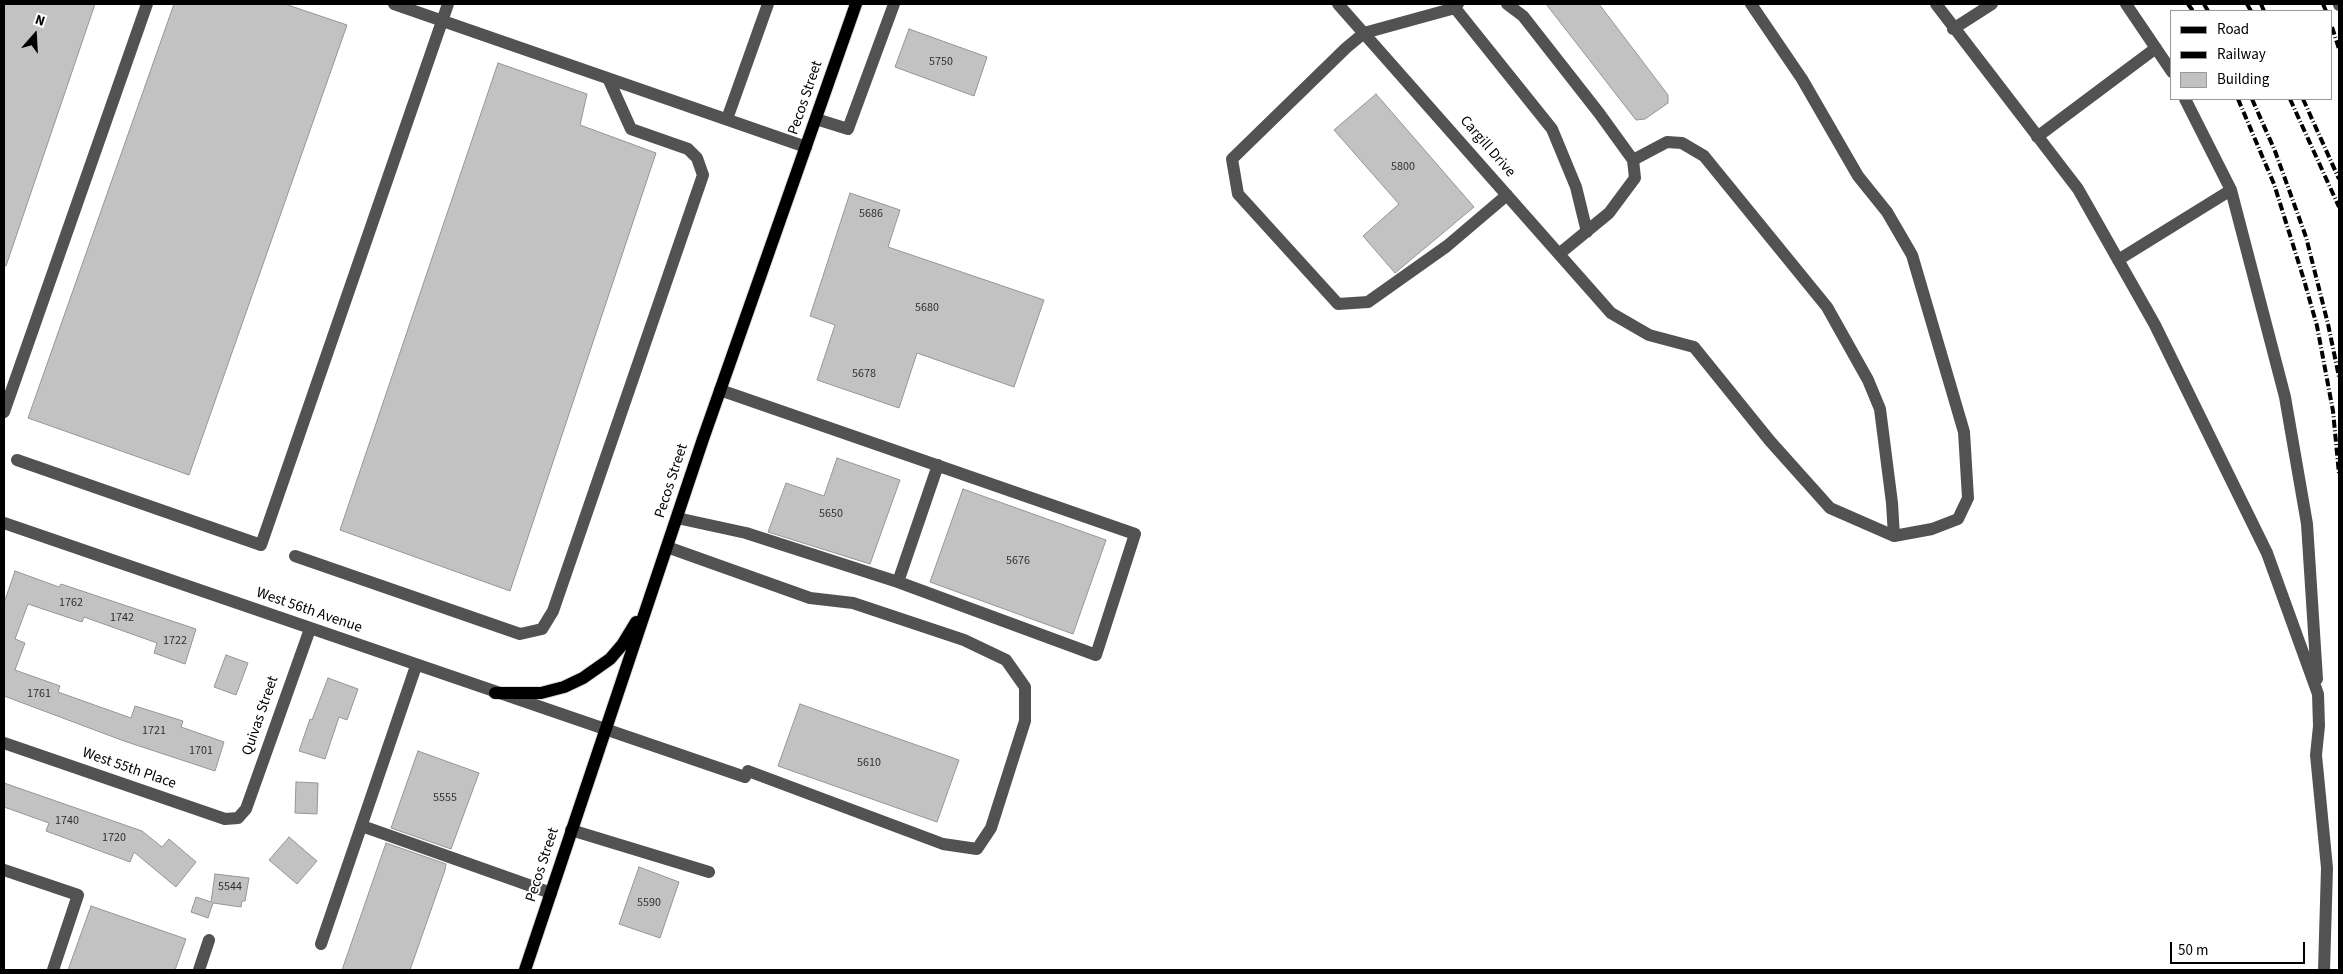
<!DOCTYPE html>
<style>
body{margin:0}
#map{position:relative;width:2343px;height:974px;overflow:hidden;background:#fff;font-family:"Source Sans 3",sans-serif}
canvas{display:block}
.frame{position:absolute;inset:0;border:5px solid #000;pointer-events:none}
.legend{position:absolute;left:2170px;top:10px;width:162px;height:90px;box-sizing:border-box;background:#fff;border:1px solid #999;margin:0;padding:6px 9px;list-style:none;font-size:15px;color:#000}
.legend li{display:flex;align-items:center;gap:10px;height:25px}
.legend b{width:25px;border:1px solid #999}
.north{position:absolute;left:10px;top:10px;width:50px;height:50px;-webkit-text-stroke:4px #fff;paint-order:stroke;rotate:19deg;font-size:14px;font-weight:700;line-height:20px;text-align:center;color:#000}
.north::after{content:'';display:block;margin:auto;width:18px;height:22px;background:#000;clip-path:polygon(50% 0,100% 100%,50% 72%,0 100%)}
.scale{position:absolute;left:2170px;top:942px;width:135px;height:22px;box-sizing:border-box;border:2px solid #000;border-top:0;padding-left:6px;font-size:15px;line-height:18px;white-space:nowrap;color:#000;-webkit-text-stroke:4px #fff;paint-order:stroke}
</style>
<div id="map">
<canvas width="2343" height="974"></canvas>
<div class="frame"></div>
<ul class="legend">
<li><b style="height:6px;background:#000"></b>Road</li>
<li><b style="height:6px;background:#000"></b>Railway</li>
<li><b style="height:14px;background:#c2c2c2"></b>Building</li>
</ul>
<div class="north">N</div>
<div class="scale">50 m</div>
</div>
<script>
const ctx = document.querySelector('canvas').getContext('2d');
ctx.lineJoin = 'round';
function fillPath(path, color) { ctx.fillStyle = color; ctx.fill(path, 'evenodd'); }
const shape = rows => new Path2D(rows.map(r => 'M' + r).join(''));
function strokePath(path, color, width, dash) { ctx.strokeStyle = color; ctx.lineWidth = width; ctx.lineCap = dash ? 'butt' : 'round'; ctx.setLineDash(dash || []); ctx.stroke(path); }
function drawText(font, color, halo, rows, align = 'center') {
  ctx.font = font + ' "Source Sans 3",sans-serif'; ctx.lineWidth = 4; ctx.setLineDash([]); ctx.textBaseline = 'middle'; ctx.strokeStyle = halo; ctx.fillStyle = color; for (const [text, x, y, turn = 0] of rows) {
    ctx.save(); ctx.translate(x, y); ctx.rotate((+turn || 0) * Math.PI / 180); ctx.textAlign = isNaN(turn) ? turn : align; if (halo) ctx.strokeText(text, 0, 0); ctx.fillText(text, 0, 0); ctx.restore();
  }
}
const building = shape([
 [4,4,95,4,6,266,4,265,4,4],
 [174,4,285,4,347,25,189,475,28,418,174,4],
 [1546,4,1599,4,1668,95,1668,103,1645,119,1636,120,1546,4],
 [909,29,987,57,974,96,895,67,909,29],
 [498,63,587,94,580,125,656,153,510,591,340,530,498,63],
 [1376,94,1474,207,1395,273,1363,236,1399,204,1334,130,1376,94],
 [850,193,900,210,888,247,1044,300,1014,387,917,353,899,408,817,380,835,325,810,316,850,193],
 [837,458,900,480,870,564,768,532,786,483,824,496,837,458],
 [963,489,1106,540,1073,634,930,582,963,489],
 [15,571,59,587,61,584,196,629,185,664,154,653,157,643,84,617,82,622,28,604,15,639,25,643,15,670,60,686,58,692,131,718,135,706,183,721,181,727,224,742,215,771,124,741,4,696,4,603,15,571],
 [226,655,248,663,236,695,214,687,226,655],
 [328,678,358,689,347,720,339,717,325,759,299,751,310,719,312,720,328,678],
 [800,704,959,760,937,822,778,766,800,704],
 [418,751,479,773,451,849,391,828,418,751],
 [296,782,318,783,317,814,295,813,296,782],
 [4,783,142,831,162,847,169,839,196,862,176,887,134,852,130,862,46,831,49,823,4,807,4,783],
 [289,837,317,861,297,884,269,860,289,837],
 [386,843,446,864,445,870,410,970,342,970,386,843],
 [639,867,679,882,660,938,619,924,639,867],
 [215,874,249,878,245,901,242,901,241,907,213,903,208,918,191,912,196,897,211,902,215,874],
 [91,906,186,939,175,970,68,970,91,906]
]);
const minor = shape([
 [394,4,806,147],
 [1338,4,1611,313,1649,335,1694,347,1770,441,1830,508,1894,536],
 [1458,4,1455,8,1364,33,1346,48,1232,159,1238,194,1338,304,1368,302,1447,246,1507,195],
 [1507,4,1523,16,1599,113,1633,160,1635,178,1609,213,1559,254],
 [1936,4,2078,189,2155,325,2267,553,2318,694,2319,726,2316,755,2327,868,2324,970],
 [2126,4,2172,72],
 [2339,4,2339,5],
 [1455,8,1552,129,1576,187,1587,232],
 [1953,29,1992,4],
 [2185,99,2231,190,2285,397,2307,524,2317,679],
 [727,119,768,4],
 [816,119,848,129,894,4],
 [2037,137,2156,48],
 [1633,160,1667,142,1682,143,1704,156,1827,307,1868,380,1880,409,1892,503,1894,536,1932,529,1958,519,1968,498,1964,432,1912,255,1887,212,1858,176,1802,79,1751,4],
 [2118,260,2231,190],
 [720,390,1135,534,1096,655,898,582],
 [4,412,147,4],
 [17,460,261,545,448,4],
 [677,518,746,533,898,582,938,465],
 [4,523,745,777],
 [667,547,810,598,853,603,964,640,1006,660,1025,687,1025,721,991,828,977,849,943,844,748,771],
 [295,556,520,634,542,629,553,611,703,175,697,158,688,149,631,129,608,78],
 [4,743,225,819,238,818,246,809,310,629],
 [362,826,551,893],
 [571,830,709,872],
 [4,870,78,895,53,970],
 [321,944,416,666],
 [199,970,209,940]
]);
const major = shape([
 [495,693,541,693,564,687,583,678,610,659,622,645,636,622],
 [525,970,703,439,856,4]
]);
const rail = shape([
 [2188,4,2193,11],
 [2204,4,2208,11],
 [2247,4,2251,11],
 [2261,4,2264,11],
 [2323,4,2326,11],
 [2332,27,2339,49],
 [2238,99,2274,184,2304,280,2317,326,2333,411,2339,474],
 [2252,99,2275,151,2306,237,2328,324,2339,377],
 [2290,99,2339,207],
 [2303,99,2339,179]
]);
const numberNames = [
 ["5750",941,62],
 ["5800",1403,167],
 ["5686",871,214],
 ["5680",927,308],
 ["5678",864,374],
 ["5650",831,514],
 ["5676",1018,561],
 ["1762",71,603],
 ["1742",122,618],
 ["1722",175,641],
 ["1761",39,694],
 ["1721",154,731],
 ["1701",201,751],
 ["5610",869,763],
 ["5555",445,798],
 ["1740",67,821],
 ["1720",114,838],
 ["5544",230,887],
 ["5590",649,903]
];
const streetNames = [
 ["Pecos Street",806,98,-71],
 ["Cargill Drive",1487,147,49],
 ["Pecos Street",672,481,-72],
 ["West 56th Avenue",309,611,19],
 ["Quivas Street",261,716,-71],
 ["West 55th Place",129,769,19],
 ["Pecos Street",543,865,-72]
];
fillPath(building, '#c2c2c2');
strokePath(building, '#969696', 1);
strokePath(major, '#dbdbdb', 14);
strokePath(minor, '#525252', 12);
strokePath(major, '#000', 12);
strokePath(rail, '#000', 4, [8, 2.5, 1, 2.5]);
drawText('12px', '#303030', null, numberNames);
drawText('15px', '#000', '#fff', streetNames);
</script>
